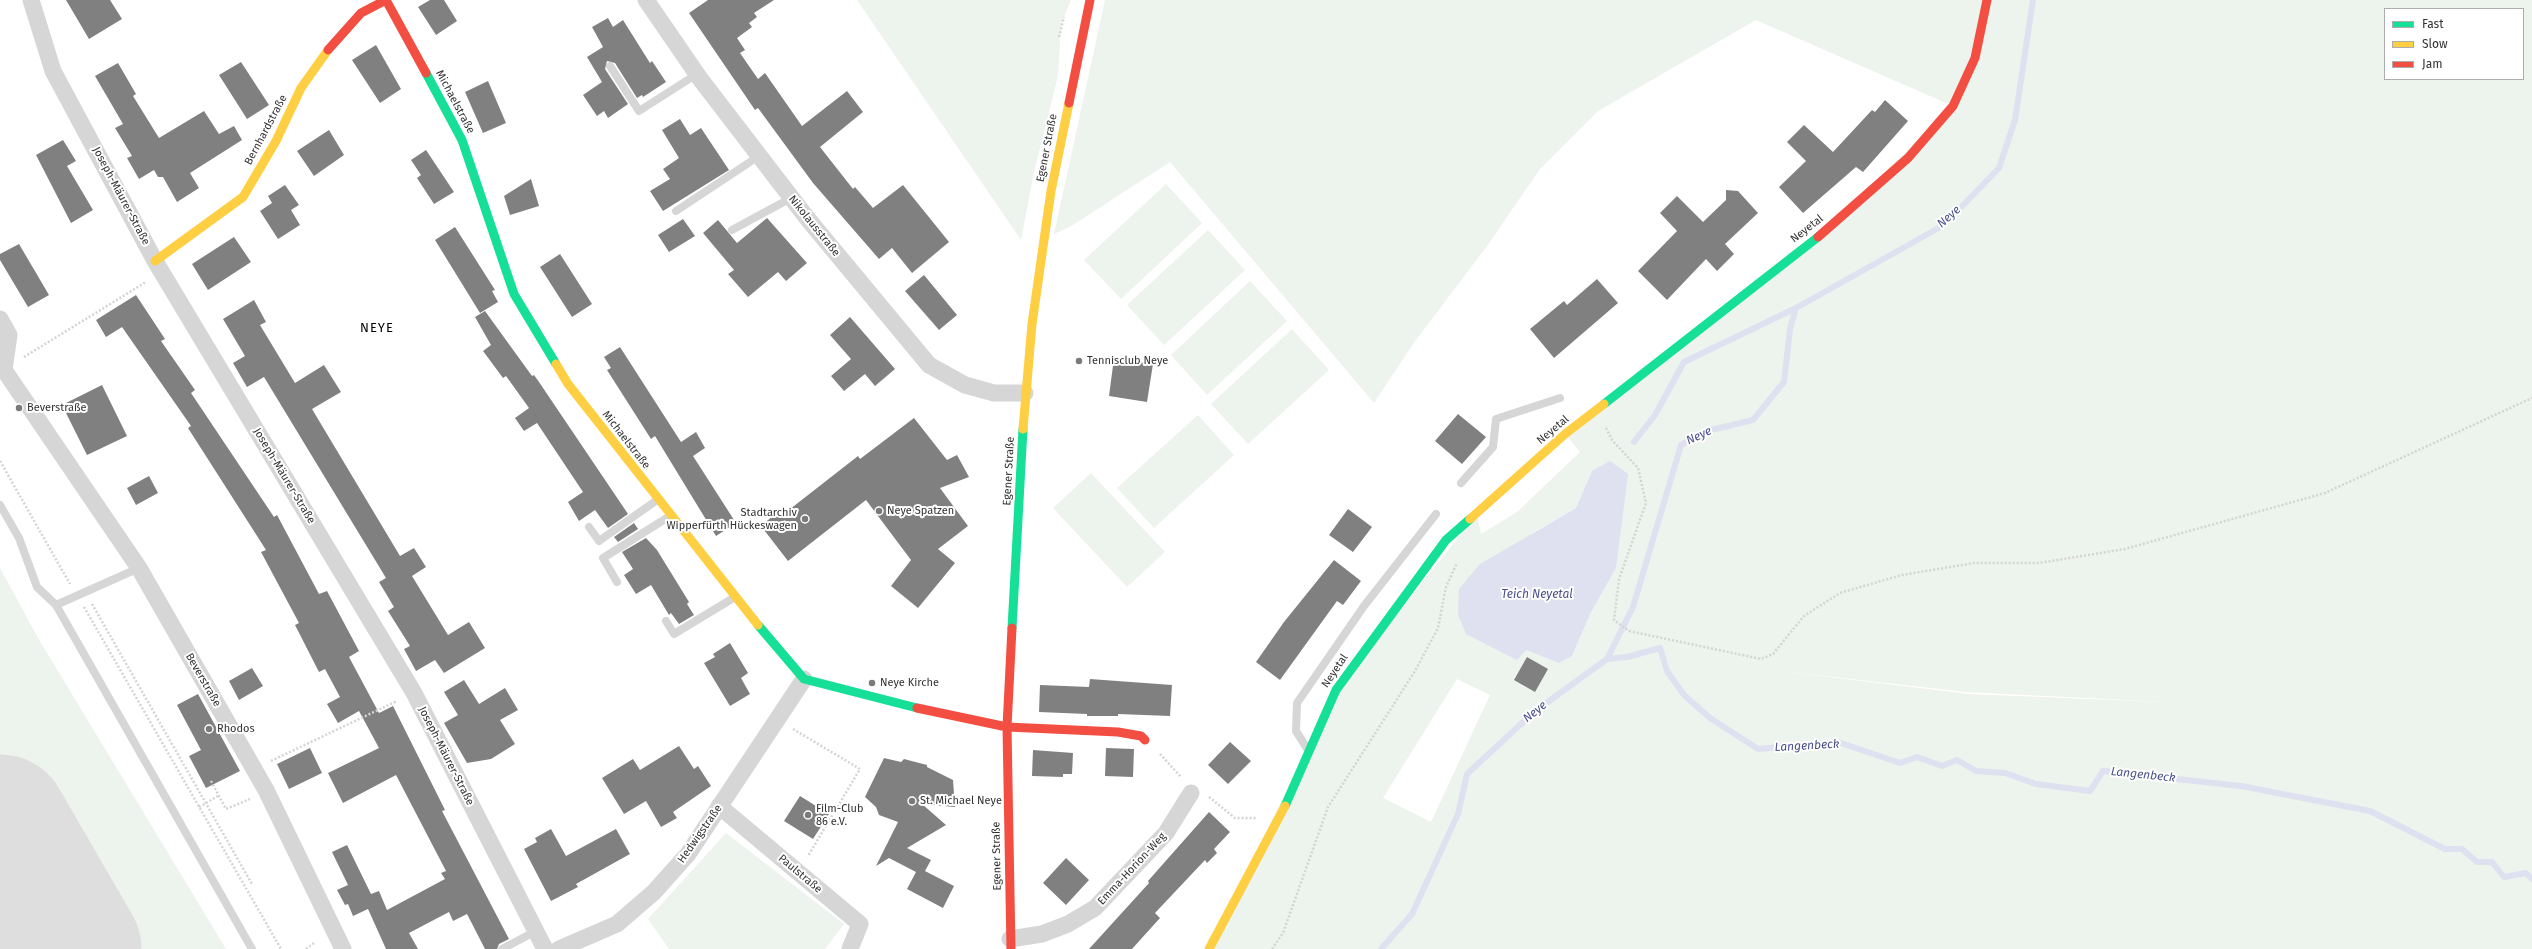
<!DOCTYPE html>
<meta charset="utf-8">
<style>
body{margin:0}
#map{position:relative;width:2532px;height:949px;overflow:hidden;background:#fff;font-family:"Fira Sans",sans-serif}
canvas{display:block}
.legend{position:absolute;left:2384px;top:8px;width:140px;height:72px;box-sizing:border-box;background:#fff;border:1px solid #adadad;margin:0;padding:5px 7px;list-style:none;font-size:12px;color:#323232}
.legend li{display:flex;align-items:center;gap:8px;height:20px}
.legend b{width:20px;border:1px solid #adadad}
</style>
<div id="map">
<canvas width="2532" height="949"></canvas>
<ul class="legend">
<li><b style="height:5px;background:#16e098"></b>Fast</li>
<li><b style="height:5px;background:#ffcf43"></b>Slow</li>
<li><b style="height:5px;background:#f24e42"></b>Jam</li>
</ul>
</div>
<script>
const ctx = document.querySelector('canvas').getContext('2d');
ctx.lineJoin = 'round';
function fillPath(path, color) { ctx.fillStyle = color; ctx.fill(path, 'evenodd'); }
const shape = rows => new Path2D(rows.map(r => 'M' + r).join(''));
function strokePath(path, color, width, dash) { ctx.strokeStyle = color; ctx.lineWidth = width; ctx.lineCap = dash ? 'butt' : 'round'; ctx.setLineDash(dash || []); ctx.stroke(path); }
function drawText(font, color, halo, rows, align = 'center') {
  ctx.font = font + ' "Fira Sans",sans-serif'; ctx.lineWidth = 4; ctx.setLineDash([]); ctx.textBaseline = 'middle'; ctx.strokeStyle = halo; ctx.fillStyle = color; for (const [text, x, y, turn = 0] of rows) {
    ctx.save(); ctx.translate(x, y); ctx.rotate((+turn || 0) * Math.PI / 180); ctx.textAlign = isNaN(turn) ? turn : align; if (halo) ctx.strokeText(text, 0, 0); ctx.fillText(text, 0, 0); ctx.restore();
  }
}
const green = shape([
 [857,0,1071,0,1061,24,1058,76,1034,172,1021,240],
 [1105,0,2532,0,2532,949,1209,949,1336,690,1477,514,1481,534,1517,512,1580,452,1565,434,1828,229,1953,106,1756,20,1598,111,1540,169,1487,246,1413,344,1374,403,1170,162,1073,225,1054,234],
 [2385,9,2523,9,2523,79,2385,79],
 [1592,471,1620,534,1616,568,1590,614,1572,656,1559,663,1526,650,1530,534,1576,508],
 [1763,669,1966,692,2186,703,1969,694],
 [1457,679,1490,695,1431,822,1383,798],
 [1166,184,1202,223,1121,299,1084,260],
 [1208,230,1245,270,1164,345,1127,305],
 [1250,281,1287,321,1207,395,1171,355],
 [1292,329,1329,370,1248,444,1211,404],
 [1198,415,1234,455,1154,528,1117,488],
 [1091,473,1165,552,1127,587,1053,508],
 [0,568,38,638,226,949,0,949],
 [726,833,844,924,825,949,669,949,648,919]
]);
const water = shape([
 [1610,461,1628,474,1616,568,1590,614,1572,656,1559,663,1526,650,1517,660,1466,634,1458,614,1459,589,1480,564,1576,508,1592,471]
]);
const stream = shape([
 [1634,442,1655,415,1684,362,1796,308],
 [1607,659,1627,657,1660,648,1667,671,1684,695,1710,718,1758,749,1838,742,1900,763,1917,757,1942,766,1957,760,1976,771,2005,773,2036,784,2090,791,2103,771,2241,786,2370,811,2445,849,2462,849,2477,862,2492,862,2504,877,2526,873,2532,879],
 [1381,949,1412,914,1458,814,1467,774,1534,712,1607,659,1633,607,1681,445,1707,431,1753,420,1784,382,1790,329,1796,308,1944,225,1999,168,2015,120,2033,0]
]);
const runway = shape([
 [0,823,73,949]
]);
const building = shape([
 [66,0,110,0,122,19,89,39],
 [430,0,444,0,457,21,436,35,418,7],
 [708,0,774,0,754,13,757,17,749,23,752,27,737,38,745,50,740,53,758,79,765,73,802,126,847,91,863,112,820,147,853,189,855,187,873,208,903,185,949,242,912,273,892,248,879,259,813,183,758,108,755,110,689,13],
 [608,18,613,27,623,20,650,63,652,61,666,82,643,97,642,95,637,98,615,63,607,61,605,69,628,104,608,118,604,111,597,116,583,95,602,82,587,57,603,47,592,27],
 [376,45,401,89,380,103,352,60],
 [241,62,269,105,247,119,219,75],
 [118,63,136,94,133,96,159,138,204,111,219,134,234,126,242,140,190,173,199,188,177,202,163,177,158,177,154,170,139,179,127,158,132,156,115,128,123,124,95,76],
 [488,81,506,123,483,133,465,92],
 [1885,100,1908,121,1863,172,1856,167,1803,213,1779,187,1806,161,1787,142,1804,125,1833,152,1872,110,1875,112],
 [680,119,690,135,701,128,729,170,663,211,650,191,670,179,663,169,679,158,662,130],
 [329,130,344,155,314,176,297,151],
 [63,140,76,161,67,166,93,210,71,223,36,155],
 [426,150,454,192,434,204,417,178,421,175,411,160],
 [531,179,539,206,510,215,504,196],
 [285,185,299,205,291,210,300,225,278,239,260,211,272,203,268,196],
 [1726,190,1738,191,1758,213,1725,244,1734,254,1717,271,1706,259,1667,300,1638,271,1677,231,1660,213,1677,196,1703,222,1726,200],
 [767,218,807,263,786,281,778,272,748,297,728,274,734,270,703,233,718,220,737,243],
 [683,219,695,236,669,252,658,235],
 [455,227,495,290,492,291,498,302,480,313,435,240],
 [234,237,251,262,208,290,192,264],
 [19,244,49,295,28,307,0,260,0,254],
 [560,254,592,304,572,317,540,267],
 [924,275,957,315,939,330,905,291],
 [1597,279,1618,303,1554,358,1530,329,1564,301,1567,305],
 [136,295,165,339,161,341,195,390,191,393,274,517,277,515,319,594,327,591,359,651,349,657,379,713,393,706,445,810,442,811,509,939,499,944,497,949,485,949,467,914,453,921,449,912,409,933,418,949,386,949,368,909,353,916,348,904,345,905,337,890,348,885,332,852,347,845,371,894,379,891,387,910,445,879,441,873,446,871,396,775,343,803,328,773,379,748,359,711,338,723,327,704,340,697,325,669,319,672,295,625,299,623,261,552,266,550,188,428,191,426,122,327,106,337,96,320],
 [254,300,266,322,260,325,295,383,324,365,341,392,312,409,400,556,414,548,426,567,412,576,448,635,469,622,485,648,444,673,435,660,416,671,404,649,410,646,388,611,394,607,379,582,386,578,264,377,247,387,233,363,245,356,223,319],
 [485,311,532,376,534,375,539,382,628,514,608,528,595,510,579,521,568,502,583,492,537,423,524,431,515,418,529,408,506,376,503,378,483,351,491,345,475,317],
 [850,317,895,369,875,386,865,374,844,391,831,376,851,359,830,335],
 [620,347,681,442,696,432,705,448,693,456,736,523,716,536,655,436,651,439,607,370,611,368,604,357],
 [1114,358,1153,364,1147,402,1109,396],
 [102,385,127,436,87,455,62,405],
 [1458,414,1486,437,1462,464,1435,441],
 [914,418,947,460,957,455,969,477,940,488,968,526,938,549,955,563,918,608,891,586,911,560,866,500,788,561,761,526,781,509,785,513,858,456,860,459],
 [149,476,158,493,136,505,127,488],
 [1348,509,1372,527,1353,552,1329,535],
 [634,523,638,529,618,542,614,537],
 [646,538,657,550,689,602,687,604,694,615,679,624,671,613,669,615,651,585,636,594,624,575,633,569,622,552],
 [1334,560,1361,581,1343,605,1337,601,1280,680,1256,662,1284,622],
 [730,643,748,673,741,678,750,694,730,706,704,663,715,657,713,654],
 [1527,657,1548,669,1535,692,1514,680],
 [252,668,263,686,239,700,229,681],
 [1090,679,1172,685,1170,716,1118,714,1118,716,1087,716,1087,714,1039,712,1040,685,1089,687],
 [464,680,479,704,505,688,518,710,500,720,515,744,491,759,467,763,444,723,458,715,444,692],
 [198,694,240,771,206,788,189,756,201,750,177,705],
 [1230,742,1251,761,1228,784,1208,765],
 [679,746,694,769,698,766,711,786,673,812,677,818,661,827,646,801,624,814,602,778,633,759,640,770],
 [310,748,322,773,289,789,277,764],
 [1106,748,1134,749,1133,777,1105,776],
 [1033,750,1073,753,1072,774,1063,774,1063,777,1032,776],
 [884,758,901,762,904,759,927,765,927,767,953,780,955,807,922,804,946,825,907,848,931,860,925,871,954,886,943,908,907,889,916,872,889,858,876,866,898,822,879,815,876,807,865,797],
 [800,796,829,814,813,839,784,821],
 [1209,812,1230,832,1214,849,1217,853,1207,863,1205,860,1155,913,1160,918,1132,949,1089,949,1149,883,1148,881],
 [551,829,566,856,616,829,630,854,576,884,578,887,551,901,524,849,537,842,535,838],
 [1066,858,1089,880,1066,905,1043,883]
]);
const path = shape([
 [1059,37,1064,17],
 [24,357,146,282],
 [1606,428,1612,440,1638,468,1646,503,1619,579,1614,620,1629,631,1761,659,1773,654,1804,616,1840,593,1902,575,1974,563,2039,563,2125,549,2325,493,2532,398],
 [0,461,70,584],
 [92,604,252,884],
 [84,607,281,949],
 [793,729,860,769,808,856],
 [1160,754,1181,777],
 [271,761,397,701],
 [211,781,226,809,250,799],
 [1209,797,1235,818,1256,818],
 [199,807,218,796],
 [306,949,314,943],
 [1272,949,1283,933,1328,807,1415,671,1438,628,1446,587,1457,563]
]);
const lane = shape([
 [610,66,639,111,697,74],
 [676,211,759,156],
 [732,230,791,198],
 [1461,483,1493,447,1496,419,1560,398],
 [0,505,19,538,37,587,56,605],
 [589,527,599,541,657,500],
 [139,568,56,605,252,949],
 [617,582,603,558,670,516],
 [666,621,674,634,735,597],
 [1308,750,1296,731,1297,703,1364,606,1436,514],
 [502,949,536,931]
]);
const street = shape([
 [31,0,53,71,155,261,414,693,545,949],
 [646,0,701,80,807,218,929,365,965,385,994,393,1025,393],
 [0,319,9,335,4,370],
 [0,364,139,568,266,790,343,949],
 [719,806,860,924,850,949],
 [1010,939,1042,934,1068,924,1095,908,1166,833,1191,793],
 [559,949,617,924,654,892,688,854,804,679]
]);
const fast = shape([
 [426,73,462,140,514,294,556,364],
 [1604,404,1818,237],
 [758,625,804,679,917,708],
 [1012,628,1023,429],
 [1285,806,1336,690,1446,540,1470,519]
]);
const slow = shape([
 [155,261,243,197,276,141,301,88,328,50],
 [556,364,568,384,758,625],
 [1023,429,1032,324,1051,191,1069,103],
 [1470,519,1565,434,1604,404],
 [1209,949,1285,806]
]);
const jam = shape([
 [328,50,361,13,386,0,426,73],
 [1069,103,1090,0],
 [1818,237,1908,158,1953,106,1975,58,1987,0],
 [917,708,1007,727,1118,732,1141,736,1145,740],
 [1011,949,1007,727,1012,628]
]);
const markers = [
 [1079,361,4,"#7a7a7a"],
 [19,408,4,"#7a7a7a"],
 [879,511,4,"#7a7a7a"],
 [805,519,4,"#7a7a7a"],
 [872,683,4,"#7a7a7a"],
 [209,729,4,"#7a7a7a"],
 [912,801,4,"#7a7a7a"],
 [808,815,4,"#7a7a7a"]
];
const streetNames = [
 ["Michaelstraße",455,102,62],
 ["Bernhardstraße",266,130,-62],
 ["Egener Straße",1047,148,-79],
 ["Joseph-Mäurer-Straße",121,196,62],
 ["Nikolausstraße",814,226,51],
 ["Neyetal",1807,229,-38],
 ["Neyetal",1553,430,-40],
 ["Michaelstraße",626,440,52],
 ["Egener Straße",1009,471,-87],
 ["Joseph-Mäurer-Straße",284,476,59],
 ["Neyetal",1335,671,-56],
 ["Beverstraße",203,680,60],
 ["Joseph-Mäurer-Straße",446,756,63],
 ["Hedwigstraße",700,834,-55],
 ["Egener Straße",997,856,-91],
 ["Emma-Horion-Weg",1132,869,-47],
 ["Paulstraße",800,874,40]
];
const poiNames = [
 ["Tennisclub Neye",1087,361],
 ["Beverstraße",27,408],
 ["Neye Spatzen",887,511],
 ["Stadtarchiv",797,513,"right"],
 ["Wipperfürth Hückeswagen",797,526,"right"],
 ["Neye Kirche",880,683],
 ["Rhodos",217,729],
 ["St. Michael Neye",920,801],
 ["Film-Club",816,809],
 ["86 e.V.",816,822]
];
const waterNames = [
 ["Neye",1949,217,-42],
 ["Neye",1699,436,-25],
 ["Teich Neyetal",1537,595],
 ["Neye",1535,712,-39],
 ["Langenbeck",1807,746,-3],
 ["Langenbeck",2143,775,6]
];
const quarterNames = [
 ["NEYE",377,328]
];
fillPath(green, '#edf3ed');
fillPath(water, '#dfe0f0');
strokePath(stream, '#dfe0f0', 6);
strokePath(runway, '#dedede', 137);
fillPath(building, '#808080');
strokePath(path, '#d4d4d4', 2.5, [2, 2]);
strokePath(lane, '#d6d6d6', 8);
strokePath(street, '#d6d6d6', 17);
strokePath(fast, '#16e098', 9);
strokePath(slow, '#ffcf43', 9);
strokePath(jam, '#f24e42', 9);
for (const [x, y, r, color] of markers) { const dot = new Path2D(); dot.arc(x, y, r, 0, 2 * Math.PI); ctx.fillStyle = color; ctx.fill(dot); strokePath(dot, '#fff', 1.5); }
drawText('11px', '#323232', '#fff', streetNames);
drawText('11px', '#323232', '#fff', poiNames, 'left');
drawText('italic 12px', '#494f8a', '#fff', waterNames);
ctx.letterSpacing = '1px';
drawText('13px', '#000', '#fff', quarterNames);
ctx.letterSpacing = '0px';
</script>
